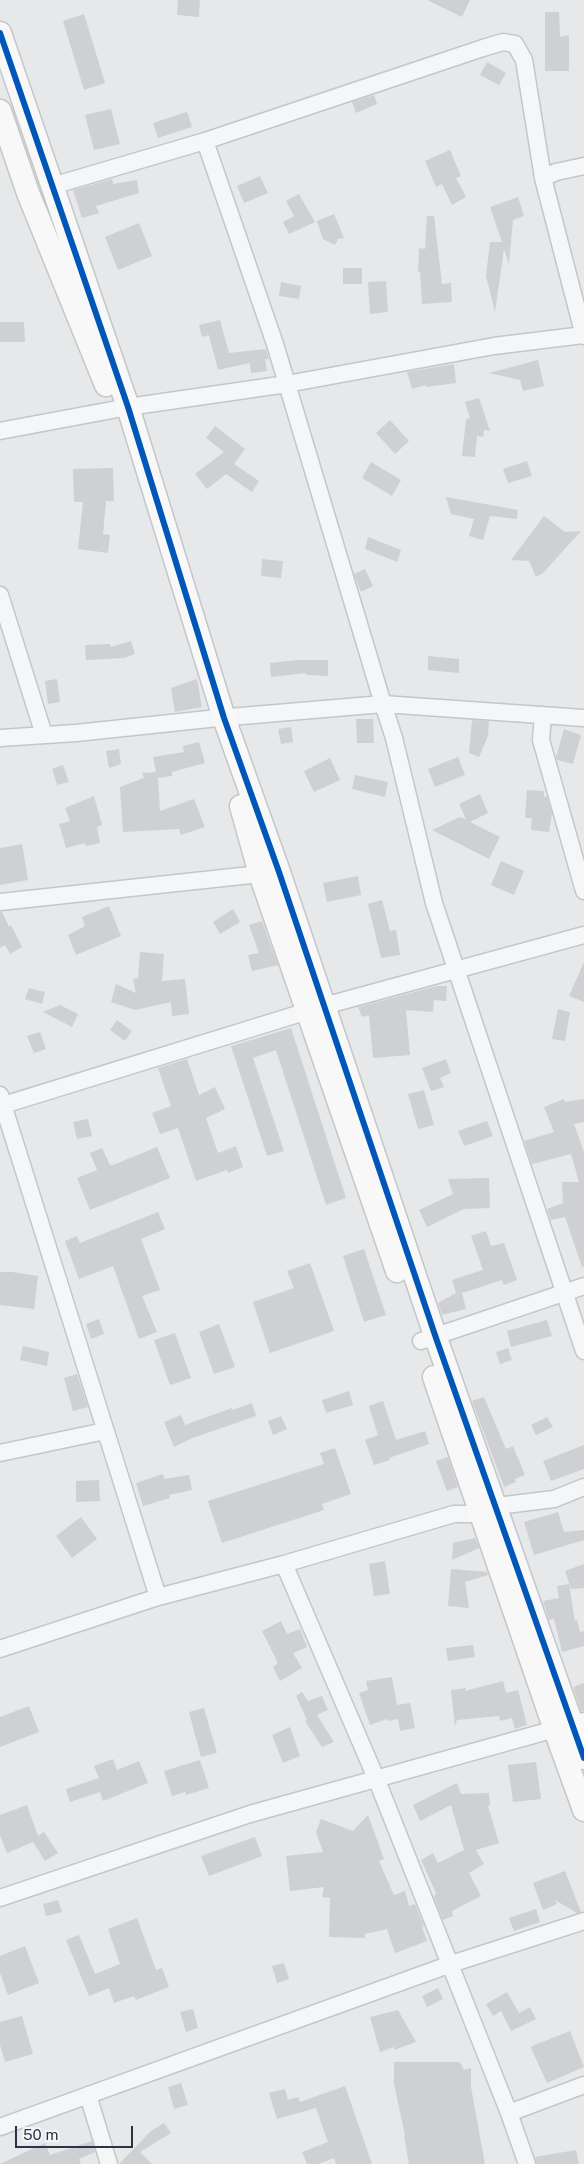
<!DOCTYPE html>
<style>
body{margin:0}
#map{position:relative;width:584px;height:2164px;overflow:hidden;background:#e6e8ea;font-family:"Public Sans",sans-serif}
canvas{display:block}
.scale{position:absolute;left:15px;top:2126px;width:118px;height:22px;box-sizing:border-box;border:2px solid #2b3445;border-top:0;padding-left:6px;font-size:15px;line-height:18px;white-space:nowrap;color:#2b3445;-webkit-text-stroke:4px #f4f6f9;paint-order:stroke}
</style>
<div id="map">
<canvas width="584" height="2164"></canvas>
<div class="scale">50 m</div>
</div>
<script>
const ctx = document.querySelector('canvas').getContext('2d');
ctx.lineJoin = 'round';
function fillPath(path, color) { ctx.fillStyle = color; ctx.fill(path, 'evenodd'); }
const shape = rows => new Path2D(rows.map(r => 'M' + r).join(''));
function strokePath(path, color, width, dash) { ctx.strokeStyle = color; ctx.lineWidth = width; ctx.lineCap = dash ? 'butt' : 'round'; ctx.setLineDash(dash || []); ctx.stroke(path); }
const building = shape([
 [178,0,200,0,199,17,177,15],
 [427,0,470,0,462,17],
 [545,12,559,12,560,37,569,35,569,71,545,71],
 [84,14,105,83,84,90,63,21],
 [487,62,506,73,499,85,480,75],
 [374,95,377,104,356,113,352,102],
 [111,109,120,144,94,150,85,115],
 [187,112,192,127,158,138,153,123],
 [450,150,461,176,456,178,466,197,452,205,442,184,436,187,425,161],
 [260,176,268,193,244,203,237,186],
 [112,179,113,184,137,180,139,193,96,206,99,213,82,218,73,190],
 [299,194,315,222,289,234,283,222,294,216,286,201],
 [518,197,524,216,513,220,509,264,504,249,495,312,486,276,490,242,502,242,490,207],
 [334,214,344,238,338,239,335,245,323,239,317,221],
 [427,216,434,216,442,284,451,283,452,302,422,304,420,272,418,271,419,248,425,249],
 [139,223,152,256,118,270,105,237],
 [343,268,362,268,362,284,343,284],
 [386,281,388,312,370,314,368,282],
 [281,282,301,286,299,299,279,296],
 [220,320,229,353,266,349,269,359,265,359,267,371,251,373,250,363,218,370,209,335,202,337,199,325],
 [0,322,24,322,25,342,0,342],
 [538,360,544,386,523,391,520,380,489,373],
 [454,364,456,383,426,387,425,385,412,389,407,372],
 [479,398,490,431,484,430,483,437,477,436,475,457,462,456,466,419,470,418,465,402],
 [390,420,409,441,395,454,376,433],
 [215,426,245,449,234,464,259,481,252,492,226,474,207,489,195,474,224,452,206,438],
 [527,461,532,476,508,483,503,469],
 [371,462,401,480,392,496,362,478],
 [113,468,114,501,106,501,103,534,110,535,108,553,78,549,83,502,74,502,73,469],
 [446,497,518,510,517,519,490,516,483,540,469,536,474,519,451,514],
 [544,516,565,532,581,531,543,573,536,577,529,561,511,560],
 [368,537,401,550,397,562,365,549],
 [262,559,283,561,281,578,261,576],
 [365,569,373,586,361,592,354,574],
 [131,641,135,654,124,658,86,660,85,645,110,644,111,647],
 [428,656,459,659,459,673,428,670],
 [297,660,328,660,328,676,306,675,306,673,271,677,270,663],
 [57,679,60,702,48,704,45,681],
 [197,679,202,707,175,712,171,688],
 [356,719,373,719,374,743,357,743],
 [472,720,489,721,488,736,479,757,469,753],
 [291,727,293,742,281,744,278,729],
 [564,729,581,735,573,764,557,760,556,757],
 [199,742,205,763,172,772,172,776,158,778,160,811,194,799,205,827,181,835,179,829,123,832,120,787,144,778,142,773,156,772,153,757,184,752,183,746],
 [119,749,121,764,109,768,106,751],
 [458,757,465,775,435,787,428,769],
 [330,758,340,780,314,792,304,771],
 [63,765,69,782,57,785,52,769],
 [355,775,388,782,385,797,352,789],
 [527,790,544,791,544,797,547,796,552,814,549,832,531,830,532,818,525,818],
 [480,794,488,813,470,822,500,837,489,859,432,830,460,817,466,819,459,804],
 [94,796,102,825,97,827,100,843,86,846,85,843,66,848,59,824,70,821,65,808],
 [22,844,28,880,0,885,0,848],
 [501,861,524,871,514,895,491,885],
 [358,876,361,895,327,902,323,883],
 [382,900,390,931,396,930,400,955,381,958,368,904],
 [109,906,121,936,76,955,68,935,85,926,82,917],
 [233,909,240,922,220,934,213,922],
 [0,912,2,912,9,927,11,925,22,947,10,954,5,945,0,948],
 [262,921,278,965,252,971,248,955,259,953,249,925],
 [140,952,164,954,162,981,185,979,189,1014,172,1016,171,1002,135,1010,111,1002,116,984,136,993,133,979,138,978],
 [584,962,584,1002,569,996],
 [437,986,447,986,446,1001,434,1000,433,1012,406,1010,410,1055,373,1058,369,1015,362,1017,358,1007],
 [29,988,45,992,42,1004,25,999],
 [60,1005,78,1014,72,1027,43,1012],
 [558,1009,570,1012,565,1041,552,1039],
 [117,1020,132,1031,125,1041,110,1030],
 [291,1028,346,1198,326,1205,276,1050,253,1058,284,1151,267,1156,231,1046],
 [40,1032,46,1049,34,1053,27,1036],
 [187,1059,199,1095,215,1087,225,1109,206,1118,218,1153,236,1146,243,1167,228,1173,227,1170,196,1181,178,1128,160,1134,152,1113,171,1106,158,1068],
 [446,1059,451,1073,440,1078,444,1087,431,1091,422,1068],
 [424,1090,434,1125,418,1129,408,1094],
 [564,1099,565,1102,584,1099,584,1122,574,1124,584,1152,584,1266,582,1267,565,1217,551,1220,547,1209,563,1203,562,1182,579,1182,571,1154,532,1164,524,1141,554,1132,544,1107],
 [88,1119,92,1136,77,1139,73,1122],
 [487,1121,493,1136,464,1146,458,1131],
 [157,1147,170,1178,90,1210,77,1178,97,1170,90,1153,102,1148,110,1165,113,1165],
 [489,1178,490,1208,464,1209,427,1227,419,1210,453,1194,448,1179],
 [158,1212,165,1229,141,1239,160,1290,142,1296,157,1332,139,1339,113,1266,79,1279,65,1241,77,1236,80,1243],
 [486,1231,491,1246,504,1243,517,1280,504,1285,502,1280,462,1293,466,1309,442,1315,438,1303,456,1293,452,1280,483,1270,471,1236],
 [364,1249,386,1315,364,1322,343,1256],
 [310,1263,334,1331,270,1353,253,1302,294,1288,287,1271],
 [0,1272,12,1272,38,1276,34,1309,0,1305],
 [99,1319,104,1334,91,1339,86,1324],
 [547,1320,552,1336,511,1347,507,1331],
 [219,1324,235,1367,214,1374,199,1332],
 [175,1333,191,1378,170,1385,154,1340],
 [23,1346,49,1352,47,1366,20,1360],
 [508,1348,512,1360,500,1364,496,1352],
 [77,1374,88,1407,73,1411,64,1378],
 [349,1391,353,1405,326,1413,322,1400],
 [484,1397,506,1449,513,1446,525,1475,515,1479,516,1482,504,1487,472,1401],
 [383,1401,396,1440,425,1431,429,1444,389,1458,390,1460,374,1465,365,1440,378,1435,369,1406],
 [252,1403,256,1416,190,1439,174,1447,164,1422,181,1415,185,1425,232,1408,232,1410],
 [281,1416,287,1429,273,1435,268,1421],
 [547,1417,553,1427,536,1435,531,1425],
 [584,1445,584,1469,551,1481,543,1461],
 [335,1448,351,1494,322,1504,324,1510,222,1543,208,1501,324,1464,320,1453],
 [448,1457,458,1487,447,1491,436,1461],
 [163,1474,164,1479,189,1475,192,1490,169,1495,170,1498,143,1506,136,1483],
 [99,1480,100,1501,76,1502,76,1481],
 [558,1512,564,1532,584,1530,584,1540,534,1555,524,1522],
 [81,1517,97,1539,72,1558,56,1536],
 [475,1538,479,1548,452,1560,453,1543],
 [385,1561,390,1594,374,1596,369,1564],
 [584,1564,584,1588,571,1589,565,1571],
 [451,1569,487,1572,488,1575,465,1582,469,1608,448,1606],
 [569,1584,575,1621,577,1620,580,1632,584,1631,584,1646,562,1652,554,1619,549,1620,543,1601,559,1598,557,1586],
 [281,1621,287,1634,300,1629,307,1647,293,1653,302,1668,280,1681,273,1667,278,1663,262,1631],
 [473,1645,475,1657,448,1661,446,1648],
 [392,1677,397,1705,410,1703,415,1728,400,1731,398,1719,388,1721,387,1719,370,1725,359,1693,368,1690,366,1681],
 [503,1681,506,1693,518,1690,527,1725,515,1729,512,1718,500,1721,499,1716,457,1720,455,1726,451,1690,466,1688,465,1691],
 [584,1683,584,1711,581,1711,573,1687],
 [302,1692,308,1701,322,1696,328,1710,317,1715,334,1742,322,1747,305,1721,307,1720,296,1696],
 [29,1706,39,1732,0,1747,0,1717],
 [204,1708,217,1753,201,1757,189,1712],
 [290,1727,300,1756,283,1763,272,1735],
 [113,1759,117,1770,139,1761,148,1783,103,1801,100,1792,70,1802,66,1789,99,1778,94,1766],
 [200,1760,209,1788,186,1795,185,1792,172,1796,164,1771],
 [536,1762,541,1799,513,1802,508,1765],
 [457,1783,461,1794,489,1793,490,1805,488,1806,499,1843,476,1850,484,1864,469,1873,481,1896,452,1911,453,1916,443,1920,434,1897,436,1893,421,1860,433,1853,438,1863,464,1850,451,1805,420,1821,413,1805],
 [27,1805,38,1836,44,1832,58,1853,45,1861,33,1842,7,1853,0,1835,0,1815],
 [368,1815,384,1859,379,1861,394,1895,405,1891,409,1906,415,1904,424,1926,422,1927,427,1941,395,1953,387,1929,365,1934,365,1938,329,1937,330,1898,322,1897,324,1887,290,1891,286,1856,323,1852,316,1832,321,1819,353,1831],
 [255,1837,262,1856,209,1876,201,1856],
 [565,1871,581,1912,577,1913,555,1900,557,1904,543,1910,533,1883],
 [58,1900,62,1912,46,1916,43,1904],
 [536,1909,540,1922,514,1931,509,1918],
 [137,1918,156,1970,162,1968,169,1987,136,2000,134,1996,114,2003,109,1988,89,1996,66,1940,79,1935,95,1974,120,1964,108,1929],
 [25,1946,39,1983,8,1995,0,1973,0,1956],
 [284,1963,289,1979,277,1983,272,1966],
 [438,1988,443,1999,427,2007,422,1996],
 [507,1992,519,2013,530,2007,536,2019,511,2031,501,2011,493,2016,486,2004],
 [193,2009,198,2028,186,2032,180,2012],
 [398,2010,416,2042,394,2050,394,2047,380,2052,370,2017],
 [22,2016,33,2054,5,2062,0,2045,0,2022],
 [570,2031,584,2067,547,2083,531,2048,532,2046],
 [394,2062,460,2062,464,2070,471,2068,471,2087,485,2164,409,2164,404,2136,405,2136,394,2083],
 [181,2083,188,2105,174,2109,168,2087],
 [345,2086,372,2164,336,2164,334,2158,318,2164,307,2164,302,2152,328,2142,316,2108,277,2119,269,2093,285,2089,288,2100,298,2097,300,2102],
 [164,2123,171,2133,140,2152,152,2164,119,2164,151,2131],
 [92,2141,95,2152,79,2159,81,2164,0,2164,45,2143,50,2155],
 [576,2150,579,2164,537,2164,535,2157]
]);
const street = shape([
 [205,141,275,344,383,704,584,718],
 [543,178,556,172,584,166],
 [52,186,205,141,483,48,503,42,515,44,524,60,543,178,584,336],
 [0,431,128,407,287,384,494,346,584,335],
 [0,595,44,735],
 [543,715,541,740,584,891],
 [0,738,76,733,218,718,383,704,394,738,434,903,584,1351],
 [0,902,260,874],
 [0,1095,158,1597],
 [0,1106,324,1006,584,935],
 [421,1341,584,1286],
 [0,1453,105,1431],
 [497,1506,554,1499,584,1487],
 [284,1564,376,1778,509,2113,527,2164],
 [0,1649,158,1597,284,1564,454,1514,481,1514],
 [0,1898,250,1814,584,1721],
 [88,2095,109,2164],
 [509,2113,584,2085],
 [0,2127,451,1964,584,1921]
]);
const secondary = shape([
 [0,33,128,407,224,718,279,872,436,1338,584,1758],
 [0,111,28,193,106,385],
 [241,806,260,874,397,1271],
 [434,1377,555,1730,584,1810]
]);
const cycleway = shape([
 [0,33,128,407,224,718,279,872,436,1338,584,1758]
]);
fillPath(building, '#ced0d3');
strokePath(street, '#c4c6c8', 19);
strokePath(secondary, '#c4c6c8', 25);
strokePath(street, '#f5f6f7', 16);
strokePath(secondary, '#f8f8f8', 22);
strokePath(cycleway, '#0057b8', 6);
</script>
